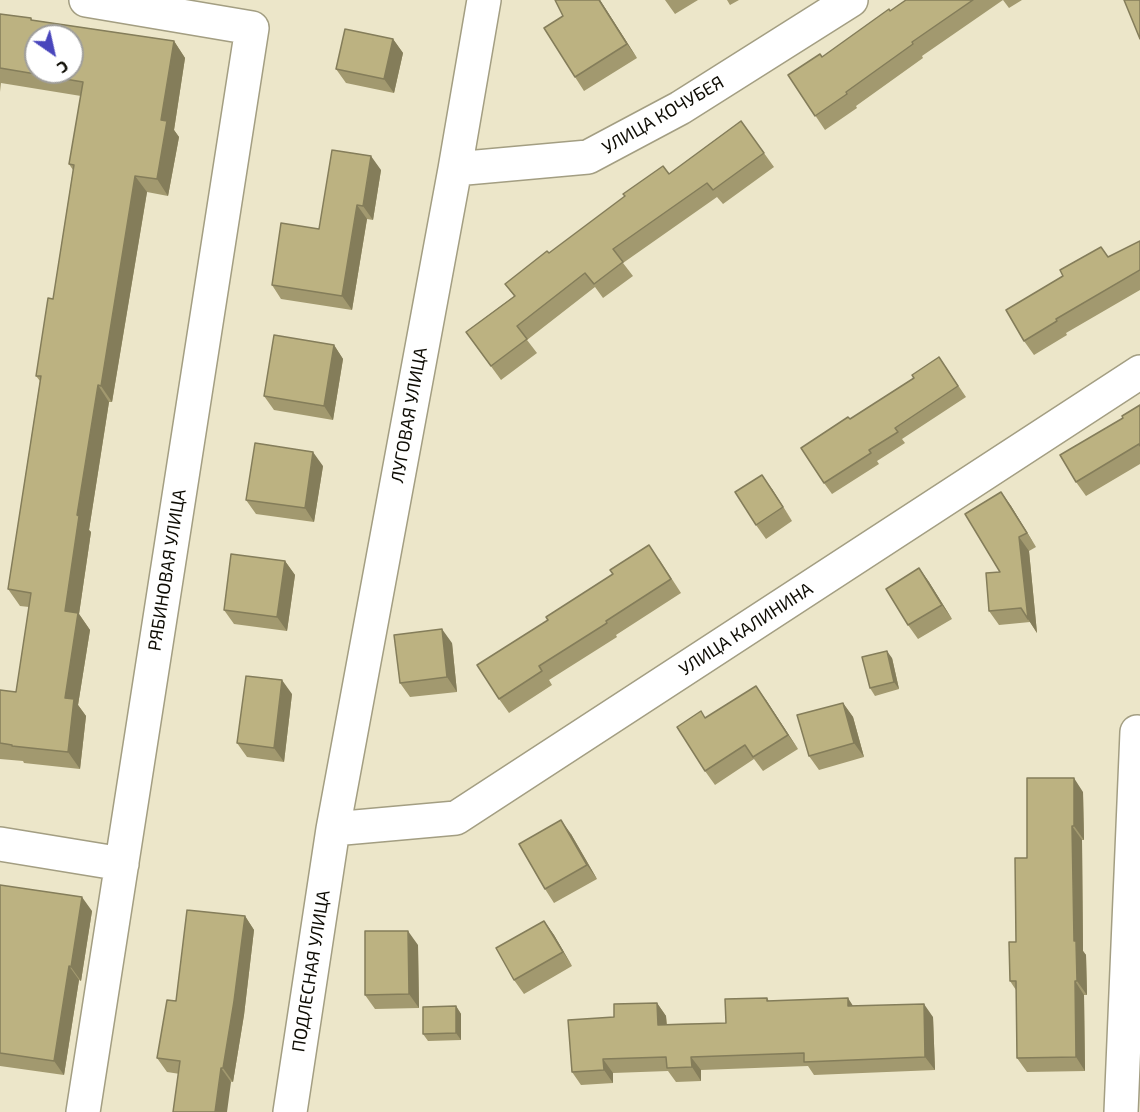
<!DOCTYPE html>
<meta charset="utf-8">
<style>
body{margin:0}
#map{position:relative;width:1140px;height:1112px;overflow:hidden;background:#ece6c9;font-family:"Exo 2",sans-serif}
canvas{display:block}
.north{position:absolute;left:24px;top:24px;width:60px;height:60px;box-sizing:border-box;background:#fff;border:2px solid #9f9e9b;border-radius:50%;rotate:146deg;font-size:16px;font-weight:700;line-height:24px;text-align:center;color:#0e0c04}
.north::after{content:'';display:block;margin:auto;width:21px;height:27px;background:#4946bc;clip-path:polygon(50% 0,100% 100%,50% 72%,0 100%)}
</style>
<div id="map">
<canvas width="1140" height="1112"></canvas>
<div class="north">С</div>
</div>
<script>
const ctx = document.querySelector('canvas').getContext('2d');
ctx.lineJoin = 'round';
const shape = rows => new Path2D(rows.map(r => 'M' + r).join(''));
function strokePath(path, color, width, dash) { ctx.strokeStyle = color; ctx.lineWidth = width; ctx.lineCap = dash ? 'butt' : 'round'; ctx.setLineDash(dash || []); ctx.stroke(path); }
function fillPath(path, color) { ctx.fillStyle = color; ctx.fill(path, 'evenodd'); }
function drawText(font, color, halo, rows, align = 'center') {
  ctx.font = font + ' "Exo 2",sans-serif'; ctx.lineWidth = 6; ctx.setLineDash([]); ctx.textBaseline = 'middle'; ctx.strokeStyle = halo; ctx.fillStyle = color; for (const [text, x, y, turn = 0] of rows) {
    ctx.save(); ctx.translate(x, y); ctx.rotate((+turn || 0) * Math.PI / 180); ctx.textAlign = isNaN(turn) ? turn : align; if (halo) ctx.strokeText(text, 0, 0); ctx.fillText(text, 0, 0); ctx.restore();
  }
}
const minor = shape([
 [455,169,588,157,680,108,851,0],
 [333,829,456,818,1140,372],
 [0,844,122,864],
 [83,1112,252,28,86,0],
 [290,1112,333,829,455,169,484,0],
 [1121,1112,1137,732]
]);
const wall = shape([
 [600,0,637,58,584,91,575,77],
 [665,0,698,0,675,14],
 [727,0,739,0,730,5],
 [906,0,1003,0,922,56,923,58,856,106,857,108,825,130,788,75,822,57],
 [1003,0,1022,0,1009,8],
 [0,14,31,18,32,20,174,41,185,58,174,130,179,137,168,196,147,192,112,402,109,402,89,530,91,532,79,614,90,630,78,705,86,716,80,769,24,763,23,761,0,759,0,690,16,692,29,607,20,606,8,589,40,381,36,376,53,299,73,170,69,164,81,96,1,83,0,92],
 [393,39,403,53,394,93,346,83,336,69],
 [741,121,774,167,723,204,717,197,623,263,633,276,603,298,595,287,527,340,537,353,501,380,466,332,514,296,505,284,549,253,669,174],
 [381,170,373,220,367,219,352,310,281,299,272,285],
 [1140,241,1140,290,1066,333,1067,335,1034,355,1024,341,1109,257],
 [334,345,343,359,333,420,274,410,264,396],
 [939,357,966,397,902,439,905,443,877,461,879,464,832,494,824,483,850,419,914,378],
 [1140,405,1140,464,1086,496,1076,482,1123,418],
 [323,466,314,522,256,514,246,500],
 [772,489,792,521,766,539,756,525],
 [1001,492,1011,506,1036,547,1029,551,1037,633,1030,622,999,625,989,611,1000,572],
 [659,559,681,593,616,635,617,637,549,680,552,685,509,713,499,699,548,620],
 [285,561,295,575,287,631,234,624,224,610],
 [919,568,929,582,952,619,918,639,908,625],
 [452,643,457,692,410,697,400,683],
 [892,658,899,689,875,696,870,688],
 [292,694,284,762,247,757,237,743],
 [766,700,798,749,763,771,754,759,715,785,705,771,706,718],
 [843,703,853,717,864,757,819,770,809,756],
 [1083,792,1084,840,1082,840,1083,951,1086,955,1087,995,1084,995,1085,1071,1027,1072,1017,1058,1016,990,1010,981,1016,942],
 [571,834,597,879,554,903,545,889],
 [0,885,92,911,81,981,79,980,64,1075,0,1066],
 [245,916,254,930,244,1015,233,1082,167,1072,157,1058,176,1001],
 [544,921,554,935,572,966,524,994,514,980],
 [418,945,419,1008,375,1009,365,995],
 [767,998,769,1001,854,1006,933,1017,935,1070,814,1075,808,1066,701,1070,701,1081,676,1082,668,1071,613,1073,613,1083,581,1085,572,1072,614,1017,657,1003,666,1016,667,1024,726,1023],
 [456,1006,461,1014,461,1040,428,1041,423,1034]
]);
const shadedWall = shape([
 [599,0,600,0,637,58,627,44],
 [393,39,403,53,394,93,384,79],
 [174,41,185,58,174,130,179,137,168,196,157,179,161,120],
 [371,156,381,170,373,220,363,206],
 [135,176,147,192,112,402,101,386],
 [357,205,367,219,352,310,342,296],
 [334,345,343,359,333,420,324,406],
 [98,385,109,402,89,530,91,532,79,614,90,630,78,705,86,716,80,769,68,752,65,698,65,611,77,515],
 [313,452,323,466,314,522,305,508],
 [762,475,772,489,792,521,783,507],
 [1001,492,1011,506,1036,547,1027,533],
 [1019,537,1029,551,1037,633,1028,619],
 [285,561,295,575,287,631,277,617],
 [919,568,929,582,952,619,942,605],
 [442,629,452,643,457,692,447,677],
 [887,651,892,658,899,689,894,682],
 [282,680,292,694,284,762,274,748],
 [756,686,766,700,798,749,788,735],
 [843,703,853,717,864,757,854,743],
 [1074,778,1083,792,1084,840,1074,826],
 [561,820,571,834,597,879,587,865],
 [1072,826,1082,840,1083,951,1086,955,1087,995,1077,981,1074,941],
 [82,897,92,911,81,981,71,967],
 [245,916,254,930,244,1015,233,1082,223,1068],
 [544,921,554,935,572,966,563,952],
 [408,931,418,945,419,1008,409,994],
 [69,966,79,980,64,1075,54,1061],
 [1075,981,1084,995,1085,1071,1076,1057],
 [848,998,857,1012,848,1006],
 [657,1003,666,1016,667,1038,658,1025],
 [924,1004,933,1017,935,1070,925,1057],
 [456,1006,461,1014,461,1040,456,1033],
 [691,1057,701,1070,701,1081,692,1067],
 [603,1059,613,1073,613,1083,604,1070],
 [221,1068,231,1082,227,1112,215,1112]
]);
const building = shape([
 [555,0,599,0,627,44,575,77,544,28,563,16,555,0],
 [906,0,973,0,912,42,913,44,846,92,847,94,815,116,788,75,820,54,822,57,889,9,890,11,906,0],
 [1124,0,1140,0,1140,39,1124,0],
 [0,14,31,18,31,20,174,41,161,120,167,121,157,179,135,176,101,386,98,385,77,515,79,516,65,611,78,613,65,698,74,699,68,752,12,746,12,745,0,743,0,690,16,692,31,593,8,589,41,376,36,376,48,298,53,299,74,165,69,164,83,82,0,68,0,14],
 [36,36,72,36,72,72,36,72,36,36],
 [345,29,393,39,384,79,336,69,345,29],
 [741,121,764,153,713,190,707,183,613,249,623,262,594,284,585,273,517,326,527,339,491,366,466,332,515,296,505,284,547,251,549,253,625,196,623,194,663,166,669,174,741,121],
 [332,150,371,156,363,206,357,205,342,296,272,285,281,223,319,229,332,150],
 [1140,241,1140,270,1056,319,1057,321,1024,341,1006,310,1063,276,1060,270,1101,247,1108,257,1140,241],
 [274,335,334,345,324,406,264,396,274,335],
 [939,357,958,386,895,428,898,432,869,450,871,453,824,483,801,448,848,417,850,419,914,378,912,375,939,357],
 [1140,405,1140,446,1139,444,1076,482,1060,455,1123,418,1122,416,1140,405],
 [255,443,313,452,305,508,246,500,255,443],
 [762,475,783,507,756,525,735,492,762,475],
 [1001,492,1027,533,1019,537,1028,619,1021,608,989,611,986,573,1000,572,965,514,1001,492],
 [649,545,671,579,606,621,607,623,539,666,542,671,499,699,477,665,548,620,546,617,613,574,610,570,649,545],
 [231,554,285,561,277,617,224,610,231,554],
 [919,568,942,605,908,625,886,589,919,568],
 [442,629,447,677,400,683,394,635,442,629],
 [887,651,894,682,870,688,862,657,887,651],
 [246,676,282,680,274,748,237,743,246,676],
 [756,686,788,735,753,757,745,745,705,771,677,727,701,711,705,718,756,686],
 [843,703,854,743,809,756,797,715,843,703],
 [1027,778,1074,778,1074,826,1072,826,1074,941,1076,941,1077,981,1075,981,1076,1057,1017,1058,1016,981,1010,981,1009,942,1016,942,1015,858,1027,858,1027,778],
 [561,820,587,865,545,889,519,844,561,820],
 [0,885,82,897,71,967,69,966,54,1061,0,1053,0,885],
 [187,910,245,916,234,1001,223,1068,221,1068,215,1112,173,1112,180,1061,157,1058,167,1000,176,1001,187,910],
 [544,921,563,952,514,980,496,948,544,921],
 [365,931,408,931,409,994,365,995,365,931],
 [767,998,767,1001,848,998,848,1006,924,1004,925,1057,804,1062,804,1053,691,1057,692,1067,667,1068,666,1057,603,1059,604,1070,572,1072,568,1020,614,1017,614,1004,657,1003,658,1025,726,1023,725,999,767,998],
 [456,1006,456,1033,423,1034,423,1007,456,1006]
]);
const streetNames = [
 ["УЛИЦА КОЧУБЕЯ",663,115,-30],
 ["ЛУГОВАЯ УЛИЦА",409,415,-80],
 ["РЯБИНОВАЯ УЛИЦА",167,570,-81],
 ["УЛИЦА КАЛИНИНА",746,629,-33],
 ["ПОДЛЕСНАЯ УЛИЦА",311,971,-81]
];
strokePath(minor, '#a39e82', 36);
strokePath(minor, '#fff', 33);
fillPath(wall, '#a2996f');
fillPath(shadedWall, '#847d5a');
fillPath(building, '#bcb281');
strokePath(building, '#847d5a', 1.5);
drawText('18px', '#0e0c04', '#fff', streetNames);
</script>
